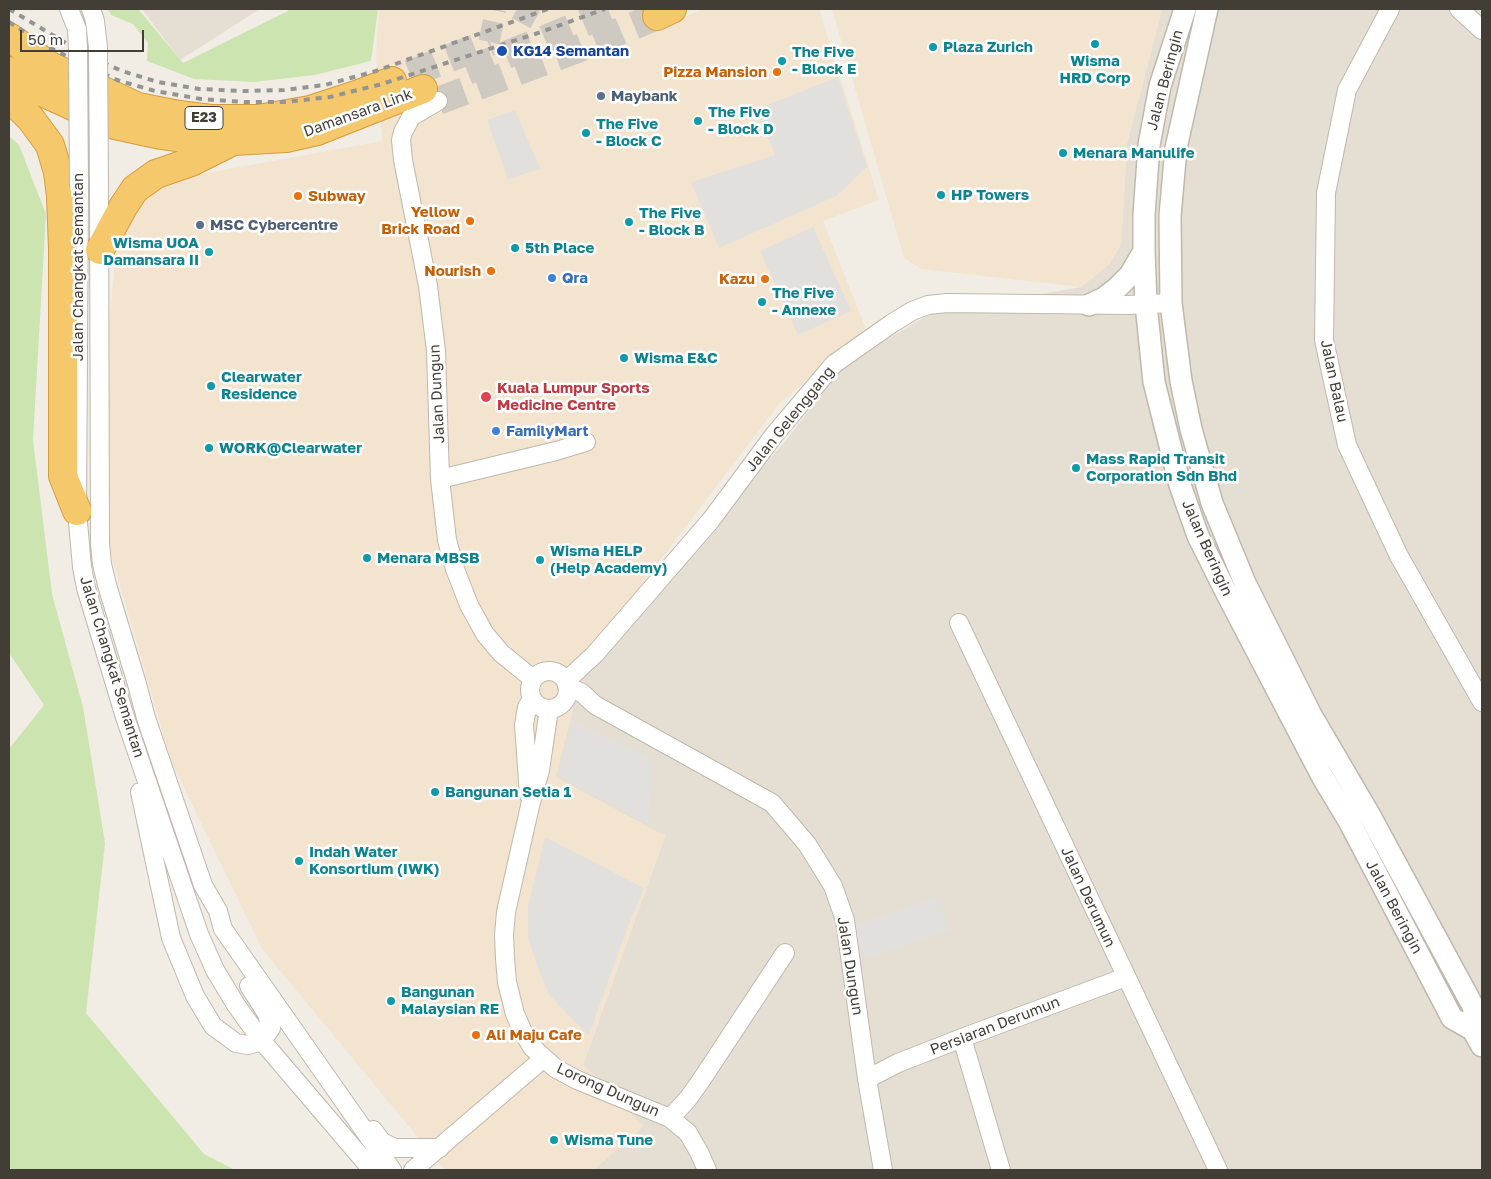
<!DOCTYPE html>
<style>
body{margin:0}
#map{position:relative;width:1491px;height:1179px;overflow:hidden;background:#f1ede5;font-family:"Golos Text",sans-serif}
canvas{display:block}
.frame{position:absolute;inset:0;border:10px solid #433e35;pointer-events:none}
.scale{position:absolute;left:20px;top:30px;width:124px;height:22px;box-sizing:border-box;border:2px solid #433e35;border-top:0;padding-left:6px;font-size:15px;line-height:18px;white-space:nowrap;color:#433e35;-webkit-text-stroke:4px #fff;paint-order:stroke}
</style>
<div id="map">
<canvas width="1491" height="1179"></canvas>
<div class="frame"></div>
<div class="scale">50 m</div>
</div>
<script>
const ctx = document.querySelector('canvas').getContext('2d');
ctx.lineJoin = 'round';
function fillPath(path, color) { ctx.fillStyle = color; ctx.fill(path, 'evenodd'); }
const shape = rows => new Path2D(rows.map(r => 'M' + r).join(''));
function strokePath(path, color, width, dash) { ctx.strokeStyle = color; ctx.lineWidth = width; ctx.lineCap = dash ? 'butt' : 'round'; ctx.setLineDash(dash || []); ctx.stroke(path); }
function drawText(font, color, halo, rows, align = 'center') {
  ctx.font = font + ' "Golos Text",sans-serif'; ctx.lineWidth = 5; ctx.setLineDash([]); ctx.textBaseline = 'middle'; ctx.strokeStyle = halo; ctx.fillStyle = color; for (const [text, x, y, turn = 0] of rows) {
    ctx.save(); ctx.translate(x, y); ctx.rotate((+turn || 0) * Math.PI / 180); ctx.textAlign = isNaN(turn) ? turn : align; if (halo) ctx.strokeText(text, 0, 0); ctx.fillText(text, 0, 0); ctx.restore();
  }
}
const residential = shape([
 [142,9,260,9,180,60],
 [1162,9,1482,9,1482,1170,593,1170,643,1126,583,1065,665,836,555,778,586,658,783,444,845,364,930,314,1081,287,1109,264,1121,244,1127,143]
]);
const commercial = shape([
 [379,9,665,9,673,22,703,9,819,9,879,200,823,221,866,329,779,404,586,658,556,777,665,836,583,1065,644,1126,593,1170,445,1170,262,949,171,761,110,551,108,334,116,251,124,221,140,197,180,178,382,141,376,56],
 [832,9,1162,9,1127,143,1121,244,1109,264,1081,287,921,269,904,258]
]);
const green = shape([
 [108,9,138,9,183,63,288,11,289,9,378,9,371,61,315,75,254,82,194,79,147,61,148,43,133,24,111,15],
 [9,136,19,145,46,214,33,440,52,594,83,707,105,843,86,1013,204,1154,235,1170,9,1170,9,749,44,705,9,653]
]);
const parking = shape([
 [838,77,867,167,836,196,719,248,691,182,775,155,757,109],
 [515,110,540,169,508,179,487,120],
 [813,227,851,311,798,335,760,251],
 [573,722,638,753,653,763,648,824,557,775],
 [545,837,644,888,626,931,589,1035,569,1016,549,994,538,968,528,938,528,907],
 [937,897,949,930,865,959,854,926]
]);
const tertiaryTunnel = shape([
 [517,9,541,22],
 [489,42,496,9]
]);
const motorwayTunnel = shape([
 [467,71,618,9],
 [410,74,490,42],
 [438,101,575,50,657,16]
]);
const minor = shape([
 [69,9,77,29,78,48],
 [91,9,95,21,98,47],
 [1390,9,1347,90,1326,193,1324,340,1347,445,1399,556,1482,702],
 [1459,9,1482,30],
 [438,101,411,117,403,132,401,140,403,160,428,286,436,351,440,479,447,540,455,569,469,605,485,634,501,653,533,679],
 [79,187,77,511,82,567,86,588,124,714,199,934,215,970,236,1005,262,1041,372,1170],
 [99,188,100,544,102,564,107,585,137,684,146,718,203,885,218,911,223,929,392,1170],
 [440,479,556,451,586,442],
 [959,623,1218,1170],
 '530 690a19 19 0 1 1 38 0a19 19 0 1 1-38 0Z',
 [566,681,595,654,711,520,774,435,834,364,891,324,912,311,928,305,947,303,1128,305,1171,303],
 [567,686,582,693,595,705,772,803,807,844,833,886,845,920,867,1079,883,1170],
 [549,709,540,770,530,806,506,912,504,935,505,959,507,982,515,1014,523,1032,532,1047,555,1068,577,1080,670,1118,688,1133,699,1152,707,1170],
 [140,792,171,938,195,996,213,1026,236,1043,248,1045,262,1041,271,1028,267,1014,249,986],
 [529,795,524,725,527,707,532,699],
 [962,1038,1001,1170],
 [867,1079,898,1063,962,1038,1126,977],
 [670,1118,687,1100,700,1082,785,953],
 [373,1130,382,1142,395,1148,440,1148],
 [413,1170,544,1058]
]);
const tertiary = shape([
 [1185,9,1160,86,1149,145,1144,215,1144,251,1146,304,1154,382,1180,485,1198,536,1226,592,1322,776,1349,821,1452,1018,1473,1030,1482,1046],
 [1207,9,1176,148,1170,216,1171,303,1181,381,1191,429,1212,503,1245,583,1311,715,1369,814,1474,1008,1473,1030],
 [1089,305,1104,298,1117,288,1130,275,1144,251]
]);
const motorway = shape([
 [657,16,672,9],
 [9,37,50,66,138,107,179,115,211,119,258,119,310,110,359,94,392,81],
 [9,71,40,91,115,125,161,135,197,140,233,141,286,138,317,131,423,89],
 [9,97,31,119,50,145,58,172,61,196,63,249,63,476,77,511],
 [100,250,123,207,135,189,156,174,191,162,229,143]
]);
const rail = shape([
 [9,9,86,55,122,71,158,82,199,89,244,91,284,90,325,85,376,71,548,9],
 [9,22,50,48,117,80,155,91,201,99,244,102,285,102,330,97,382,84,538,33,605,9]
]);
const minorBridge = shape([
 [98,47,99,188],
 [78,48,79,187]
]);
const markers = [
 [1095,44,5,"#0f9aa8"],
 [933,47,5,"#0f9aa8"],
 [502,51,6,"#1a4fb4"],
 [782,61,5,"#0f9aa8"],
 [777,72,5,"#e8710a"],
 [601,96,5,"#5c6f8a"],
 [698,121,5,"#0f9aa8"],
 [586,133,5,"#0f9aa8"],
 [1063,153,5,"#0f9aa8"],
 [941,195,5,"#0f9aa8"],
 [298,196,5,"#e8710a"],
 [470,221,5,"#e8710a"],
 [629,222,5,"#0f9aa8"],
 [200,225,5,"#5c6f8a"],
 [515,248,5,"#0f9aa8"],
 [209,252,5,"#0f9aa8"],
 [491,271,5,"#e8710a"],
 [552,278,5,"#3f7fe0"],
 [765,279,5,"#e8710a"],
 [762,302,5,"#0f9aa8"],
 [624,358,5,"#0f9aa8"],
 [211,386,5,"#0f9aa8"],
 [486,397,6,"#e0444e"],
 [496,431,5,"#3f7fe0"],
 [209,448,5,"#0f9aa8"],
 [1076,468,5,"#0f9aa8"],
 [367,558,5,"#0f9aa8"],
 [540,560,5,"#0f9aa8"],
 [435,792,5,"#0f9aa8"],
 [299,861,5,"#0f9aa8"],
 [391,1001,5,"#0f9aa8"],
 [476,1035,5,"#e8710a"],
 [554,1140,5,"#0f9aa8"]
];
const shields = [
 [204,118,38]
];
const shieldNames = [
 ["E23",204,118]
];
const cultureNames = [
 ["Plaza Zurich",943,47],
 ["The Five",792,52],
 ["- Block E",792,69],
 ["Wisma",1095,61,"center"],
 ["HRD Corp",1095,78,"center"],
 ["The Five",708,112],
 ["- Block D",708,129],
 ["The Five",596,124],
 ["- Block C",596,141],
 ["Menara Manulife",1073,153],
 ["HP Towers",951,195],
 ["The Five",639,213],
 ["- Block B",639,230],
 ["Wisma UOA",199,243,"right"],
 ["Damansara II",199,260,"right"],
 ["5th Place",525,248],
 ["The Five",772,293],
 ["- Annexe",772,310],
 ["Wisma E&C",634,358],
 ["Clearwater",221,377],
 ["Residence",221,394],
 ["WORK@Clearwater",219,448],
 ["Mass Rapid Transit",1086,459],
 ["Corporation Sdn Bhd",1086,476],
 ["Wisma HELP",550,551],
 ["(Help Academy)",550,568],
 ["Menara MBSB",377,558],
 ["Bangunan Setia 1",445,792],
 ["Indah Water",309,852],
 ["Konsortium (IWK)",309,869],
 ["Bangunan",401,992],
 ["Malaysian RE",401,1009],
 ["Wisma Tune",564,1140]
];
const transitNames = [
 ["KG14 Semantan",513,51]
];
const foodNames = [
 ["Pizza Mansion",767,72],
 ["Subway",308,196,"left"],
 ["Yellow",460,212],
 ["Brick Road",460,229],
 ["Nourish",481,271],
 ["Kazu",755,279],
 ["Ali Maju Cafe",486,1035,"left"]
];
const streetNames = [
 ["Jalan Beringin",1165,80,-75],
 ["Damansara Link",358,113,-20],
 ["Jalan Changkat Semantan",78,267,-90],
 ["Jalan Balau",1334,381,78],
 ["Jalan Dungun",437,394,-93],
 ["Jalan Gelenggang",790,419,-51],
 ["Jalan Beringin",1207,548,66],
 ["Jalan Changkat Semantan",112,667,73],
 ["Jalan Derumun",1088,897,65],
 ["Jalan Beringin",1394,907,62],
 ["Jalan Dungun",850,966,81],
 ["Persiaran Derumun",995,1026,-21],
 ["Lorong Dungun",608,1090,24]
];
const serviceNames = [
 ["Maybank",611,96],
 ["MSC Cybercentre",210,225]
];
const shopNames = [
 ["Qra",562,278],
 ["FamilyMart",506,431]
];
const healthNames = [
 ["Kuala Lumpur Sports",497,388],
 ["Medicine Centre",497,405]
];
fillPath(residential, '#e5dfd3');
fillPath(commercial, '#f3e4d0');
fillPath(green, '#cce4af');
fillPath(parking, '#e2e0dd');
strokePath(tertiaryTunnel, '#cecac2', 21, [21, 11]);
strokePath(motorwayTunnel, '#cecac2', 28, [28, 14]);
strokePath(minor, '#bfb8ab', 20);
strokePath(tertiary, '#bfb8ab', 24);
strokePath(motorway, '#d49c3c', 30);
strokePath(minor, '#fff', 18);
strokePath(tertiary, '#fff', 21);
strokePath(motorway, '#f5c86c', 28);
strokePath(rail, '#949494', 4, [6, 6]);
strokePath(minorBridge, '#bfb8ab', 20, []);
strokePath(minorBridge, '#fff', 18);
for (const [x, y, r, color] of markers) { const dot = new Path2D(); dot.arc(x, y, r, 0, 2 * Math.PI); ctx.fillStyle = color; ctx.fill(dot); strokePath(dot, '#fff', 2); }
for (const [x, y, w] of shields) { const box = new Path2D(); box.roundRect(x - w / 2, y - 11.5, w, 23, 4); ctx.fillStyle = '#fff'; ctx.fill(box); strokePath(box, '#433e35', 1); }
drawText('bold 14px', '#433e35', null, shieldNames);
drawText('bold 15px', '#0d838f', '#fff', cultureNames, 'left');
drawText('bold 15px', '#164399', '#fff', transitNames, 'left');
drawText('bold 15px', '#c56008', '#fff', foodNames, 'right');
drawText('15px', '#433e35', '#fff', streetNames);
drawText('bold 15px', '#4e5e75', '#fff', serviceNames, 'left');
drawText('bold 15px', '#366cbe', '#fff', shopNames, 'left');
drawText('bold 15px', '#be3a42', '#fff', healthNames, 'left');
</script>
